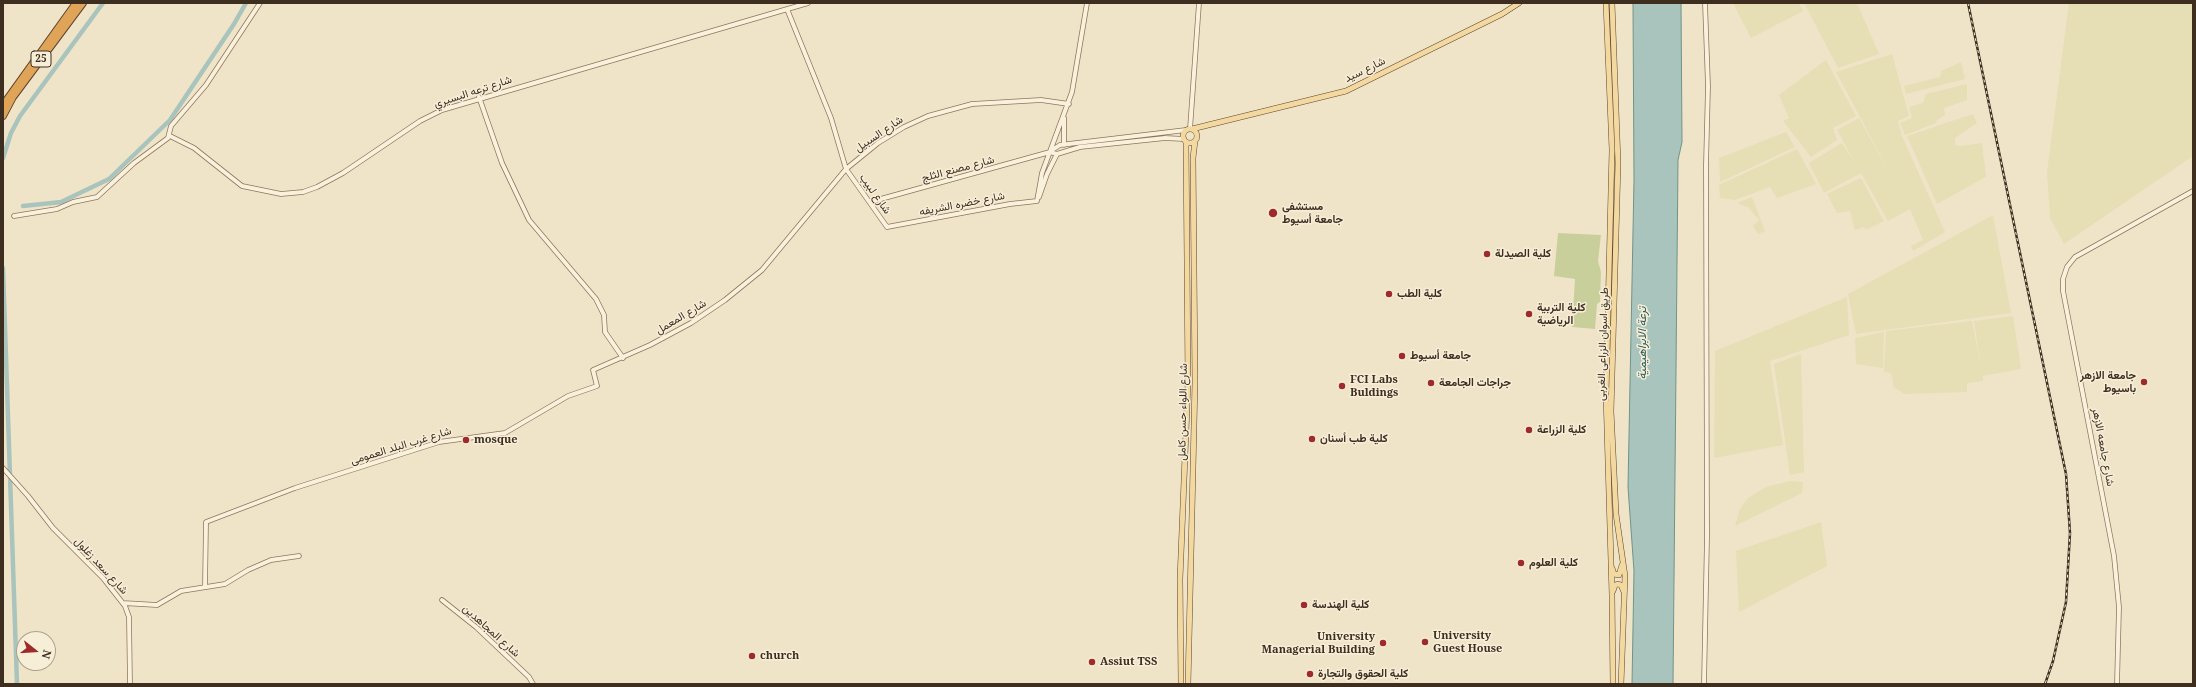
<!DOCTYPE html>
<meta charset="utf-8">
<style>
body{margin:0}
#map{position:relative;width:2196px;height:687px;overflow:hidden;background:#f0e4c8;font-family:"Noto Serif",serif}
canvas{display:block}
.frame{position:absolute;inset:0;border:4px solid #3d2e20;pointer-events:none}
.north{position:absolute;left:16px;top:631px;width:40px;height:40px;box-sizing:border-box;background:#f7eed8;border:1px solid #ada18e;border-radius:50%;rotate:107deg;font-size:11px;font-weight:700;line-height:16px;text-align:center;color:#3d2e20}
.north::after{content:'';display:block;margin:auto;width:14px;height:18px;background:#9e2a2b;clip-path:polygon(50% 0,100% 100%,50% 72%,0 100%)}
</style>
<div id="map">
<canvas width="2196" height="687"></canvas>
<div class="frame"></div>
<div class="north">N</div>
</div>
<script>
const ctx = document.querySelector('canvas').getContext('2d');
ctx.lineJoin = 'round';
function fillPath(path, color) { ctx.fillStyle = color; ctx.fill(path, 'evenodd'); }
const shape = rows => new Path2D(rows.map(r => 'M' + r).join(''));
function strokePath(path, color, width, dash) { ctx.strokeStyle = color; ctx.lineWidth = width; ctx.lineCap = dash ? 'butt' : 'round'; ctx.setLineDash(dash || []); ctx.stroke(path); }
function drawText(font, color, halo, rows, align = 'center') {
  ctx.font = font + ' "Noto Serif",Vazirmatn,serif'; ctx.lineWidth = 3; ctx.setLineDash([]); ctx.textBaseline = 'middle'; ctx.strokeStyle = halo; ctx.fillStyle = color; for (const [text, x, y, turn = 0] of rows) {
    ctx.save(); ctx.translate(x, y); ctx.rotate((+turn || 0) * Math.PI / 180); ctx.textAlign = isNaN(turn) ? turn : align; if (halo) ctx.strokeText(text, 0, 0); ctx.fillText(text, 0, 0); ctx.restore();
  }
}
const farmland = shape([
 [1733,3,1799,3,1803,11,1751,38],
 [1804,3,1857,3,1879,54,1838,68],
 [2069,3,2193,3,2193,156,2064,244,2050,218,2047,172],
 [1892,54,1909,116,1898,121,1902,136,1945,232,1913,251,1911,246,1923,240,1910,209,1888,221,1861,173,1824,193,1809,163,1842,143,1855,163,1837,130,1859,118,1893,179,1836,72],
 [1826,60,1856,116,1833,128,1837,140,1811,157,1783,121,1789,118,1779,95],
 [1961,62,1965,79,1906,94,1904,86,1940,77,1941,71],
 [1967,84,1967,100,1944,108,1945,115,1937,120,1936,123,1905,135,1900,123,1912,118,1909,107,1923,103,1926,94],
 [1973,114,1977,123,1955,138,1955,145,1960,146,1982,143,1986,177,1937,204,1907,136],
 [1786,132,1795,147,1720,182,1719,158],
 [1797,149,1816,184,1777,198,1770,187,1735,200,1720,198,1719,185],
 [1861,178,1884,221,1866,230,1864,227,1855,230,1850,211,1837,213,1827,194],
 [1752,197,1765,231,1758,234,1753,226,1759,220,1749,208,1737,203],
 [1993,215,2011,313,1856,334,1848,294],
 [1847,297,1849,335,1770,361,1783,445,1714,458,1715,351],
 [2013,316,2021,369,1983,376,1983,381,1967,383,1967,392,1904,394,1894,387,1891,373,1884,372,1886,331,1972,321,1980,362,1974,321],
 [1884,332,1883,368,1856,364,1855,338],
 [1801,354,1804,472,1790,475,1774,364],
 [1790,481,1803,482,1802,493,1735,526,1740,509,1748,498,1766,487],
 [1821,522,1827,566,1739,612,1736,551]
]);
const green = shape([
 [1558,233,1601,235,1598,261,1601,272,1600,302,1597,304,1595,329,1572,327,1575,279,1554,276]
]);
const water = shape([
 [1633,3,1681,3,1682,142,1678,160,1673,684,1632,684,1634,571,1628,487,1634,180,1633,3]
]);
const canal = shape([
 [3,158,11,133,20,116,103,3],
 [23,206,61,202,109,179,170,120,234,24,246,3],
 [3,268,17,684]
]);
const minor = shape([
 [787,9,831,118,846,169,887,227,1010,204,1037,201],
 [479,97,502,163,529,220,596,299,604,315,605,332,623,358],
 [1190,129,1199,3],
 [170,136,194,148,242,186,281,194,303,192,317,187,343,173,420,121,442,110,808,3],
 [1064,145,1064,118],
 [1052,150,1060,145,1186,130],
 [1050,152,1057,154,1080,147,1165,138,1184,139],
 [1039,197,1047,174,1057,154],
 [1037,201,1042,173,1072,92,1087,3],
 [870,202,1050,152],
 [14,216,57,209,73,202,97,197,134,163,168,138,171,126,206,85,260,3],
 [3,468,28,496,53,528,103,578,125,606,129,617,130,684],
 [205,587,206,522,295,488,439,442,505,433,568,396,597,386,593,370,650,345,691,323,725,300,762,270,846,169,878,143,904,127,928,116,972,104,1041,100,1069,104],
 [442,600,476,627,529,677,533,684],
 [123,603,157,605,181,591,225,584,248,570,271,560,299,556],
 [1704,684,1707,537,1706,165,1708,86,1705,3],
 [2117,684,2119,607,2114,556,2063,291,2063,279,2067,267,2075,257,2193,191]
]);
const major = shape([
 [1606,3,1612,150,1606,394,1612,595,1613,684],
 [1612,3,1618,163,1611,411,1616,514,1625,576,1621,684],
 '1183 136a7 7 0 1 1 14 0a7 7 0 1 1-14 0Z',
 [1192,129,1346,91,1502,14,1519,3],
 [1612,568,1614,574,1619,575,1622,565],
 [1613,591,1615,585,1618,584,1621,585,1624,592],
 [1181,684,1180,579,1188,382,1186,142],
 [1188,684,1195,382,1193,158,1195,141]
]);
const highway = shape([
 [3,105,76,3],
 [3,116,13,97,83,3]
]);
const rail = shape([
 [1968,3,2066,474,2070,533,2066,602,2053,661,2045,684]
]);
const markers = [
 [1273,213,5,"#9e2a2b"],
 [1487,254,4,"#9e2a2b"],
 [1389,294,4,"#9e2a2b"],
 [1529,314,4,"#9e2a2b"],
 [1402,356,4,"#9e2a2b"],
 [2144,382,4,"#9e2a2b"],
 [1431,383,4,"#9e2a2b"],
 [1342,386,4,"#9e2a2b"],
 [1529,430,4,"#9e2a2b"],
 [1312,439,4,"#9e2a2b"],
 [466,440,4,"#9e2a2b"],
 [1521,563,4,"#9e2a2b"],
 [1304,605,4,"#9e2a2b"],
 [1425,642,4,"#9e2a2b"],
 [1383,643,4,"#9e2a2b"],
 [752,656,4,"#9e2a2b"],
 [1092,662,4,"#9e2a2b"],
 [1310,674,4,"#9e2a2b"]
];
const shields = [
 [41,59,20]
];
const shieldNames = [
 ["25",41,59]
];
const streetNames = [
 ["شارع سيد",1365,70,-26],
 ["شارع ترعه البسيري",473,92,-18],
 ["شارع السبيل",879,134,-34],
 ["شارع مصنع الثلج",958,169,-15],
 ["شارع لبيب",875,194,55],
 ["شارع خضره الشريفه",962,204,-11],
 ["شارع المعمل",681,317,-31],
 ["طريق اسوان الزراعى الغربى",1603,344,-88],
 ["شارع اللواء حسن كامل",1183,412,-89],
 ["شارع غرب البلد العمومى",401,446,-17],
 ["شارع جامعه الازهر",2103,447,79],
 ["شارع سعد زغلول",101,566,47],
 ["شارع المجاهدين",491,631,42]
];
const poiNames = [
 ["مستشفی",1282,207],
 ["جامعة أسيوط",1282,220],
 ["كلية الصيدلة",1495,254],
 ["كلية الطب",1397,294],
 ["كلية التربية",1537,308],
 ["الرياضية",1537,321],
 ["جامعة أسيوط",1410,356],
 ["جامعة الازهر",2136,376,"right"],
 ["باسيوط",2136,389,"right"],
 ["FCI Labs",1350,380],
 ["Buldings",1350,393],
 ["جراجات الجامعة",1439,383],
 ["كلية الزراعة",1537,430],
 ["كلية طب أسنان",1320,439],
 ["mosque",474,440],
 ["كلية العلوم",1529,563],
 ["كلية الهندسة",1312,605],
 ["University",1433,636],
 ["Guest House",1433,649],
 ["University",1375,637,"right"],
 ["Managerial Building",1375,650,"right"],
 ["church",760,656],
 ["Assiut TSS",1100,662],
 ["كلية الحقوق والتجارة",1318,674]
];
const waterNames = [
 ["ترعة الابراهيمية",1643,343,-90]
];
fillPath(farmland, '#e6deb5');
fillPath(green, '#c9cf9b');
fillPath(water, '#a9c4bc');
strokePath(water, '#6f938a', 1);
strokePath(canal, '#a9c4bc', 4.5);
strokePath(minor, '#8d765c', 5.5);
strokePath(major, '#5b4430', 6);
strokePath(highway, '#5b4430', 8);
strokePath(minor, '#faf1dc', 4);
strokePath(major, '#f3d9a0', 5);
strokePath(highway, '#e0a458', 6);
strokePath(rail, '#3d2e20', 2.5);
strokePath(rail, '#f7eed8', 1, [3]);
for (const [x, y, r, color] of markers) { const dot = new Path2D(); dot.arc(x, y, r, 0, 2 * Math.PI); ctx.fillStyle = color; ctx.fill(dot); strokePath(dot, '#f7eed8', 1.5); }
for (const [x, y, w] of shields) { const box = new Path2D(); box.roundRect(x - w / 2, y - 8, w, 16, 3); ctx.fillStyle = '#f7eed8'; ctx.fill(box); strokePath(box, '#3d2e20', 1); }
drawText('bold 10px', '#3d2e20', null, shieldNames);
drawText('11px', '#3d2e20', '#f7eed8', streetNames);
drawText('bold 11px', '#3d2e20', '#f7eed8', poiNames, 'left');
drawText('italic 12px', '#2f5d5a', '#f7eed8', waterNames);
</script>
